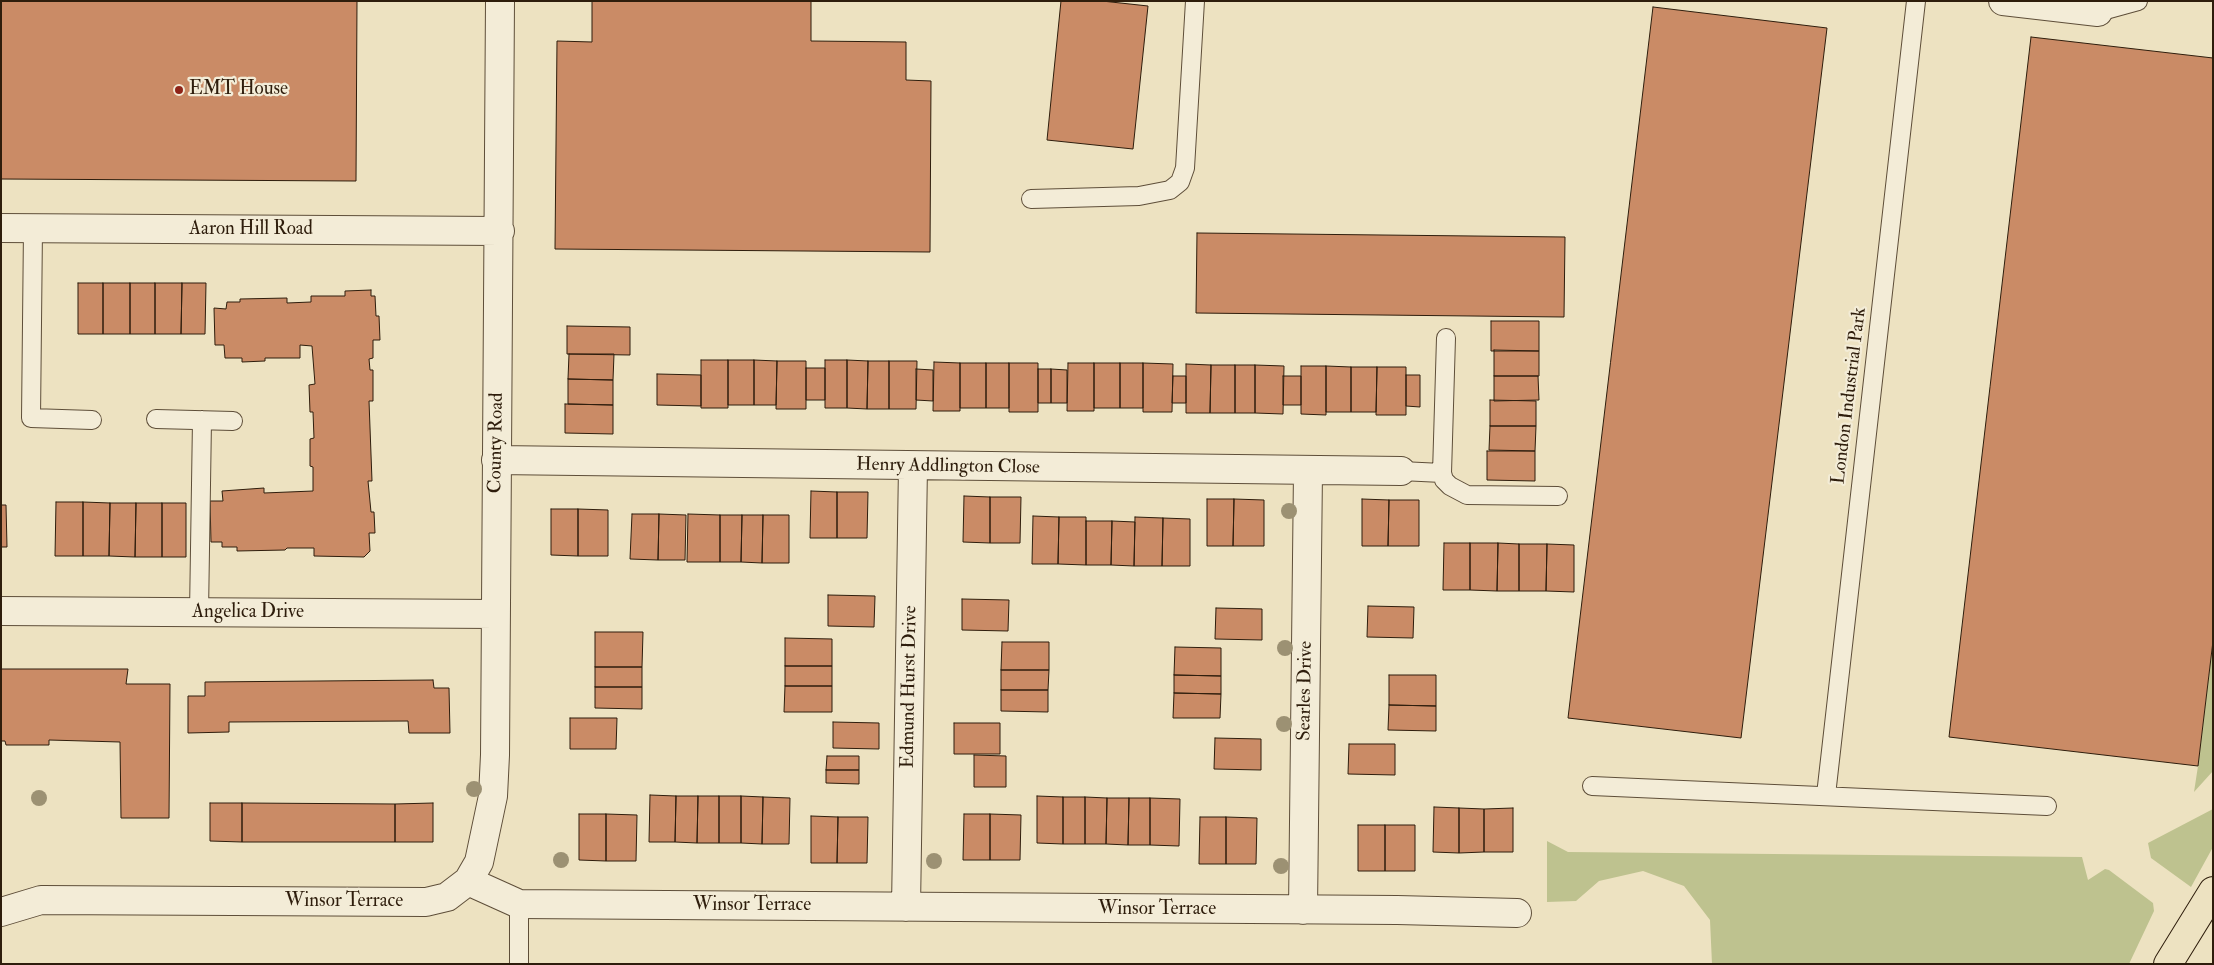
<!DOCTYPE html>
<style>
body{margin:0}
#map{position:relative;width:2214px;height:965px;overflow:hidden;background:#ede2c1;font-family:"IM FELL Double Pica",serif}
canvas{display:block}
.frame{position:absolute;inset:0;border:2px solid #2e1d0c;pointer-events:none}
</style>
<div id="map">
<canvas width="2214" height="965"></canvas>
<div class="frame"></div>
</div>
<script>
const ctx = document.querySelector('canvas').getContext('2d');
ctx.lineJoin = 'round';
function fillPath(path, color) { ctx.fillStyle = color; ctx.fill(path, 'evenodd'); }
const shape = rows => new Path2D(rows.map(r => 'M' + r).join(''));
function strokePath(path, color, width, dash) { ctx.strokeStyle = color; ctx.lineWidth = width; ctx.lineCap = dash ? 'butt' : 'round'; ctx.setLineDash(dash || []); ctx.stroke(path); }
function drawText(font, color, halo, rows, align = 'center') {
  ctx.font = font + ' "IM FELL Double Pica",serif'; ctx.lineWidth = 4.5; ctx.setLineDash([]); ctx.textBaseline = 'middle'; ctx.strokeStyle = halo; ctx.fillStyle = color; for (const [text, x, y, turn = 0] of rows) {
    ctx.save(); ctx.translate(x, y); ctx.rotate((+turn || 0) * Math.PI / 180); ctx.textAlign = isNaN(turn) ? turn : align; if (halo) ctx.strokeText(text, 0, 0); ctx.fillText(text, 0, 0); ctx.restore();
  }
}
const green = shape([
 [2213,641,2213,771,2194,792,2198,766],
 [2213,809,2213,847,2191,887,2151,858,2148,843],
 [1547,841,1568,852,2082,857,2088,880,2105,869,2109,870,2153,903,2154,911,2129,964,1712,964,1710,920,1684,886,1643,871,1599,881,1576,901,1547,902]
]);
const building = shape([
 [1,1,357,1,356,181,1,179,1,1],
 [592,1,811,1,811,41,906,42,906,80,931,81,930,252,555,249,557,41,592,42,592,1],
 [1061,1,1102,1,1148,6,1133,149,1047,140,1061,1],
 [1653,7,1827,28,1741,738,1568,718,1653,7],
 [2031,37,2213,58,2213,641,2198,766,1949,737,2031,37],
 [1197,233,1565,237,1564,317,1196,313,1197,233],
 [78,283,103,283,103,334,78,334,78,283],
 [103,283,130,283,130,334,103,334,103,283],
 [130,283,155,283,155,334,130,334,130,283],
 [155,283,182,283,181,334,155,334,155,283],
 [182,283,206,283,205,334,181,334,182,283],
 [371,290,371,296,375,296,376,316,379,316,380,340,373,340,373,358,369,359,370,370,373,370,373,401,369,401,372,481,368,481,371,512,374,512,375,533,369,533,370,551,364,557,314,556,314,548,287,548,285,550,237,551,237,547,222,547,222,542,211,542,210,501,223,501,222,491,264,488,264,493,313,491,313,467,310,466,310,439,314,438,313,412,310,412,309,385,315,384,312,346,300,345,300,358,265,358,265,361,242,362,242,358,225,358,224,345,215,345,214,308,226,309,227,302,240,302,240,299,287,298,287,303,311,302,311,296,345,296,345,291,371,290],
 [1491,321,1539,321,1539,351,1491,351,1491,321],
 [567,326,630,327,630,355,567,354,567,326],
 [1494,350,1539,351,1539,376,1494,376,1494,350],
 [569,354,614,354,613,380,568,379,569,354],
 [701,360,728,360,728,408,701,408,701,360],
 [728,360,754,360,754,405,728,405,728,360],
 [754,360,777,361,776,405,754,405,754,360],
 [825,360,847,360,847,408,825,408,825,360],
 [847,360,868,361,867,409,847,408,847,360],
 [777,361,806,361,806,409,776,409,777,361],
 [868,361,889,361,889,409,867,409,868,361],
 [889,361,917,361,916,409,889,409,889,361],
 [934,362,960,363,960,411,933,411,934,362],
 [960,363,986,363,986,408,960,408,960,363],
 [986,363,1009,363,1009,408,986,408,986,363],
 [1009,363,1038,363,1038,412,1009,412,1009,363],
 [1068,363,1094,363,1094,411,1067,411,1068,363],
 [1094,363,1120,363,1120,408,1094,408,1094,363],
 [1120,363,1143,363,1143,408,1120,408,1120,363],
 [1143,363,1173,364,1172,412,1143,412,1143,363],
 [1186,364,1211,365,1210,413,1186,413,1186,364],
 [1211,365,1235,365,1235,413,1210,413,1211,365],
 [1235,365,1255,365,1255,413,1235,413,1235,365],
 [1255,365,1284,366,1283,414,1255,413,1255,365],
 [1301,366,1326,366,1326,415,1301,414,1301,366],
 [1326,366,1351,367,1351,412,1326,412,1326,366],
 [1351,367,1377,367,1376,412,1351,412,1351,367],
 [1377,367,1406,367,1406,415,1376,415,1377,367],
 [806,368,825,368,825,400,806,400,806,368],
 [916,369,933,370,933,401,916,400,916,369],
 [1038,369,1051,369,1051,403,1038,403,1038,369],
 [1051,369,1067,370,1067,403,1051,403,1051,369],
 [657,374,701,375,701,406,657,405,657,374],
 [1406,375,1420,375,1420,407,1406,406,1406,375],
 [1173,376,1186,376,1186,403,1172,403,1173,376],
 [1283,376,1301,376,1301,405,1283,405,1283,376],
 [1494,376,1538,376,1539,400,1494,401,1494,376],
 [568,379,613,380,613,405,568,404,568,379],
 [1490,400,1536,401,1536,426,1490,426,1490,400],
 [565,404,613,405,613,434,565,433,565,404],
 [1490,426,1536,426,1535,451,1489,450,1490,426],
 [1487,451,1535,451,1535,481,1487,480,1487,451],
 [811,491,837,492,837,538,810,538,811,491],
 [837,492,868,492,867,538,837,538,837,492],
 [964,496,990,497,990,543,963,542,964,496],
 [990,497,1021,497,1020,543,990,543,990,497],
 [1207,499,1234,499,1233,546,1207,546,1207,499],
 [1234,499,1264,500,1264,546,1233,546,1234,499],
 [1362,499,1389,500,1388,546,1362,546,1362,499],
 [1389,500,1419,500,1419,546,1388,546,1389,500],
 [56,502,83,502,83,556,55,556,56,502],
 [83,502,110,503,109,556,83,556,83,502],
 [110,503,136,503,135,557,109,556,110,503],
 [136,503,162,503,162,557,135,557,136,503],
 [162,503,186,503,186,557,162,557,162,503],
 [1,505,6,505,7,547,1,547,1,505],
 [551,509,578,509,578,556,551,555,551,509],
 [578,509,608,510,608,556,578,556,578,509],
 [632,514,659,514,658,560,630,559,632,514],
 [659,514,686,515,685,560,658,560,659,514],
 [688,514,720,515,720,562,687,562,688,514],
 [720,515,742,515,741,562,720,562,720,515],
 [742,515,763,515,762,563,741,562,742,515],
 [763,515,789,515,789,563,762,563,763,515],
 [1033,516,1059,517,1058,564,1032,564,1033,516],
 [1059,517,1086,517,1086,565,1058,564,1059,517],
 [1135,517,1163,518,1162,566,1134,566,1135,517],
 [1163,518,1190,519,1190,566,1162,566,1163,518],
 [1086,521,1112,521,1111,565,1086,565,1086,521],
 [1112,521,1135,522,1134,566,1111,565,1112,521],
 [1444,543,1470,543,1470,590,1443,590,1444,543],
 [1470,543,1498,543,1497,591,1470,590,1470,543],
 [1498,543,1519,544,1519,591,1497,591,1498,543],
 [1519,544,1547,544,1546,591,1519,591,1519,544],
 [1547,544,1574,545,1574,592,1546,591,1547,544],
 [828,595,875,596,874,627,828,626,828,595],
 [962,599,1009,600,1008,631,962,630,962,599],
 [1368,606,1414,607,1413,638,1367,637,1368,606],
 [1216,608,1262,609,1262,640,1215,639,1216,608],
 [595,632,643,632,642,667,595,667,595,632],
 [785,638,832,639,832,666,785,666,785,638],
 [1002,642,1049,642,1049,670,1001,670,1002,642],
 [1175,647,1221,648,1221,676,1174,675,1175,647],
 [785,666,832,666,832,686,785,686,785,666],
 [595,667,642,667,642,687,595,687,595,667],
 [1,669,128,669,126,684,170,684,169,818,121,818,120,742,49,740,49,745,6,745,5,741,1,741,1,669],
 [1001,670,1049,670,1048,690,1001,690,1001,670],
 [1174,675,1221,676,1221,694,1174,693,1174,675],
 [1389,675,1436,675,1436,706,1389,705,1389,675],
 [433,680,434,688,449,688,450,733,409,733,408,721,229,722,229,732,188,733,188,696,205,696,205,682,433,680],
 [785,686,832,686,832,712,784,712,785,686],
 [595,687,642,687,642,709,595,708,595,687],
 [1001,690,1048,690,1048,712,1001,711,1001,690],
 [1174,693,1221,694,1220,718,1173,718,1174,693],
 [1389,705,1436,706,1436,731,1388,730,1389,705],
 [570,718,617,718,616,749,570,749,570,718],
 [833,722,879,723,879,749,833,748,833,722],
 [954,723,1000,723,1000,754,954,754,954,723],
 [1215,738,1261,739,1261,770,1214,769,1215,738],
 [1349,744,1395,744,1395,775,1348,774,1349,744],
 [974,755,1006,756,1006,787,974,787,974,755],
 [827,756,859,756,859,770,826,770,827,756],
 [826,770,859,770,859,784,826,783,826,770],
 [650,795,676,796,675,842,649,842,650,795],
 [676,796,698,796,697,843,675,842,676,796],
 [698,796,719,796,719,843,697,843,698,796],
 [719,796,741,796,741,843,719,843,719,796],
 [741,796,763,797,762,844,741,843,741,796],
 [1037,796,1063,797,1063,844,1037,843,1037,796],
 [763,797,790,798,789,844,762,844,763,797],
 [1063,797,1085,797,1085,844,1063,844,1063,797],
 [1085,797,1107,798,1106,844,1085,844,1085,797],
 [1107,798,1129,798,1128,845,1106,844,1107,798],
 [1129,798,1150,798,1150,845,1128,845,1129,798],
 [1150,798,1180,799,1179,846,1150,845,1150,798],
 [210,803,242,803,242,842,210,841,210,803],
 [242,803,395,804,395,842,242,842,242,803],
 [433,803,433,842,395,842,395,804,433,803],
 [1434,807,1459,808,1459,853,1433,852,1434,807],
 [1459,808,1484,809,1484,852,1459,853,1459,808],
 [1513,808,1513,852,1484,852,1484,809,1513,808],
 [579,814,606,814,606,861,579,860,579,814],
 [606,814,637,815,636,861,606,861,606,814],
 [964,814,990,814,990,860,963,860,964,814],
 [990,814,1021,815,1020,860,990,860,990,814],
 [811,816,838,817,837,863,811,863,811,816],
 [838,817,868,817,867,863,837,863,838,817],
 [1200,817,1226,817,1226,864,1199,864,1200,817],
 [1226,817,1257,818,1256,864,1226,864,1226,817],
 [1358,825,1385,825,1385,871,1358,871,1358,825],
 [1385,825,1415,825,1415,871,1385,871,1385,825]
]);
const service = shape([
 [2098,12,2138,1],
 [1031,199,1139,196,1170,190,1180,182,1185,168,1195,1],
 [33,228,31,418,92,420],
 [156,419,233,421],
 [1401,471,1442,473,1446,338],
 [1442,473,1444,480,1450,486,1467,495,1558,496],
 [199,613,202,420],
 [1592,786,2047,806],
 [1826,795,1916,1],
 [519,904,519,964]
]);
const minor = shape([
 [2003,1,2098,12],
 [1,228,500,231],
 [496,460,1401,471],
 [1,611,495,614],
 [468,881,519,904,1397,910,1517,913],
 [906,907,913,466],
 [1303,910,1308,471],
 [1,912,41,900,426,902,447,897,468,881,479,862,493,796,495,755,500,1]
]);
const trunk = shape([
 [2168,964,2213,891]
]);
const trees = [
 [1289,511],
 [1285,648],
 [1284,724],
 [474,789],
 [39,798],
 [561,860],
 [934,861],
 [1281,866]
];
const markers = [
 [179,90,5,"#8f2418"]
];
const poiNames = [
 ["EMT House",189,90]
];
const streetNames = [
 ["Aaron Hill Road",251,230],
 ["London Industrial Park",1850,396,-83],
 ["County Road",497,443,-89],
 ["Henry Addlington Close",948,467,1],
 ["Angelica Drive",248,613],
 ["Edmund Hurst Drive",910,687,-89],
 ["Searles Drive",1306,691,-89],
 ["Winsor Terrace",344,902],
 ["Winsor Terrace",752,906],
 ["Winsor Terrace",1157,910]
];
fillPath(green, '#bec28f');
fillPath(building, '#ca8b66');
strokePath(building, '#2e1d0c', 1);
strokePath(service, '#5e4e39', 20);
strokePath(minor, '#5e4e39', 30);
strokePath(trunk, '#2e1d0c', 30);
strokePath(service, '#f3ecd7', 18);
strokePath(minor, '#f3ecd7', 28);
strokePath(trunk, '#ede2c1', 28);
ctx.fillStyle = '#9c9173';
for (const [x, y] of trees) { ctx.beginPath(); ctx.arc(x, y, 8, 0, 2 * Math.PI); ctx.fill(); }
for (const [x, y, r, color] of markers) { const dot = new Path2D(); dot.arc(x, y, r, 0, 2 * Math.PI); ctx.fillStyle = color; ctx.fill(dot); strokePath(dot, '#f3ecd7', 2); }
drawText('19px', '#2e1d0c', '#f3ecd7', poiNames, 'left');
drawText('19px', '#2e1d0c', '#f3ecd7', streetNames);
</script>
